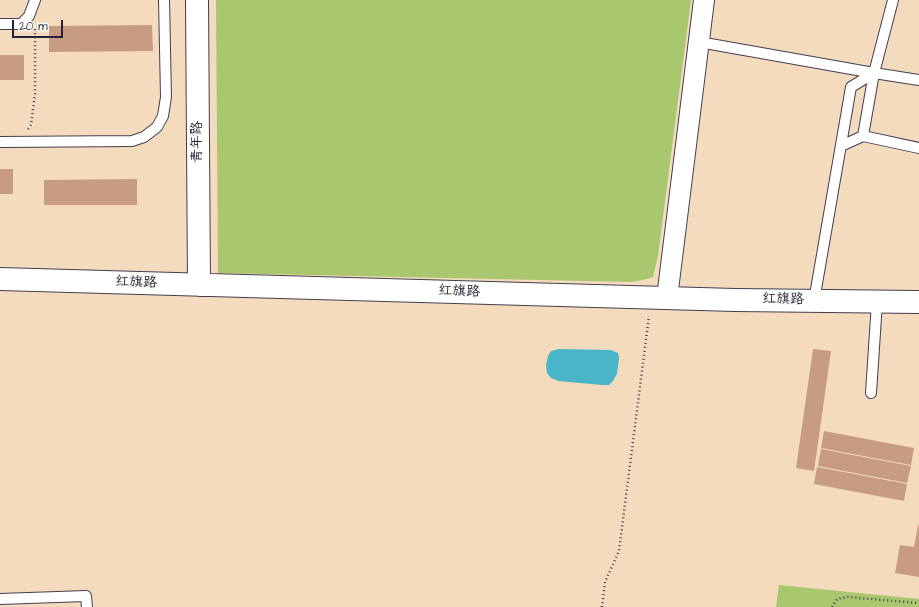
<!DOCTYPE html>
<meta charset="utf-8">
<style>
body{margin:0}
#map{position:relative;width:919px;height:607px;overflow:hidden;background:#f4dbbe;font-family:"Architects Daughter",sans-serif}
canvas{display:block}
.scale{position:absolute;left:12px;top:20px;width:51px;height:18px;box-sizing:border-box;border:2px solid #22223b;border-top:0;padding-left:5px;font-size:12px;line-height:14px;white-space:nowrap;color:#22223b;-webkit-text-stroke:3px #fdfcf7;paint-order:stroke}
</style>
<div id="map">
<canvas width="919" height="607"></canvas>
<div class="scale">20 m</div>
</div>
<script>
const ctx = document.querySelector('canvas').getContext('2d');
ctx.lineJoin = 'round';
function fillPath(path, color) { ctx.fillStyle = color; ctx.fill(path, 'evenodd'); }
const shape = rows => new Path2D(rows.map(r => 'M' + r).join(''));
function strokePath(path, color, width, dash) { ctx.strokeStyle = color; ctx.lineWidth = width; ctx.lineCap = dash ? 'butt' : 'round'; ctx.setLineDash(dash || []); ctx.stroke(path); }
function drawText(font, color, halo, rows, align = 'center') {
  ctx.font = font + ' "Architects Daughter","LXGW WenKai TC",sans-serif'; ctx.lineWidth = 3.5; ctx.setLineDash([]); ctx.textBaseline = 'middle'; ctx.strokeStyle = halo; ctx.fillStyle = color; for (const [text, x, y, turn = 0] of rows) {
    ctx.save(); ctx.translate(x, y); ctx.rotate((+turn || 0) * Math.PI / 180); ctx.textAlign = isNaN(turn) ? turn : align; if (halo) ctx.strokeText(text, 0, 0); ctx.fillText(text, 0, 0); ctx.restore();
  }
}
const green = shape([
 [216,0,691,0,658,256,653,277,643,280,631,282,218,273],
 [779,585,919,599,919,607,776,607]
]);
const water = shape([
 [559,349,611,350,618,353,619,358,617,374,613,381,609,385,602,385,558,381,551,378,547,373,546,365,548,356,551,351]
]);
const building = shape([
 [152,25,153,51,49,52,49,26],
 [0,55,24,55,24,80,0,80],
 [0,169,13,169,13,194,0,194],
 [137,179,137,205,44,205,44,180],
 [813,349,831,351,814,471,796,468],
 [824,431,914,448,911,465,821,448],
 [821,449,911,466,907,483,818,466],
 [817,467,907,484,904,501,814,484],
 [918,525,919,525,919,577,895,573,900,545,914,547]
]);
const path = shape([
 [28,129,31,125,35,94,35,29],
 [602,607,605,582,619,551,649,316],
 [832,607,837,599,848,597,919,603]
]);
const service = shape([
 [0,24,21,24,29,16,35,0],
 [699,42,874,73,919,80],
 [863,136,919,148],
 [0,142,132,141,144,137,157,127,163,116,166,97,164,0],
 [841,146,863,136,874,73],
 [814,301,851,87,874,73,893,0],
 [871,393,877,302],
 [0,599,86,596,87,607]
]);
const minor = shape([
 [667,298,704,0]
]);
const tertiary = shape([
 [197,0,199,285],
 [0,279,735,300,919,302]
]);
const streetNames = [
 ["青年路",198,142,-90],
 ["红旗路",136,283,2],
 ["红旗路",459,292,2],
 ["红旗路",783,300,1]
];
fillPath(green, '#a9c76f');
fillPath(water, '#4ab5c8');
fillPath(building, '#c79c83');
strokePath(service, '#423e4f', 12);
strokePath(minor, '#423e4f', 22);
strokePath(tertiary, '#423e4f', 24);
strokePath(path, '#423e4f', 2.5, [1, 3]);
strokePath(service, '#fff', 10);
strokePath(minor, '#fff', 20);
strokePath(tertiary, '#fff', 22);
drawText('14px', '#22223b', '#fdfcf7', streetNames);
</script>
